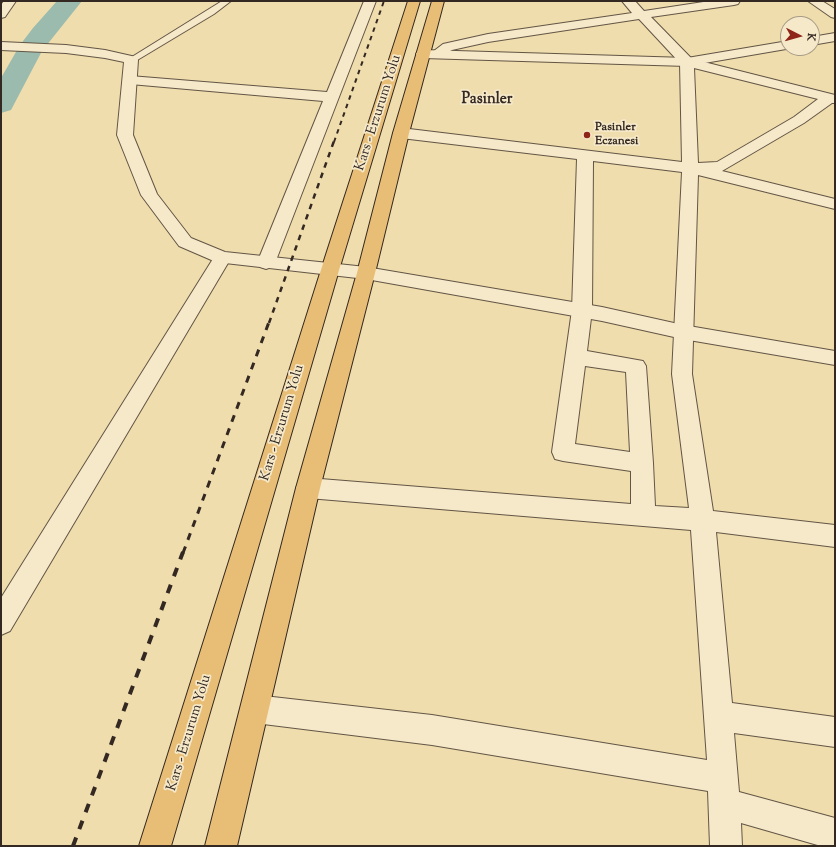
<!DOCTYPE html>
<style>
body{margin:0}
#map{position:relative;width:836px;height:847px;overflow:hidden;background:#efddad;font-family:"Sorts Mill Goudy",serif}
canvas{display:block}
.frame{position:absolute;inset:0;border:2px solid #342822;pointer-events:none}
.north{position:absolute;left:780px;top:16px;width:40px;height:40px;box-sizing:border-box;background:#f5e9ca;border:1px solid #a89c87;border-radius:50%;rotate:96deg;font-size:11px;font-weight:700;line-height:16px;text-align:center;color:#342822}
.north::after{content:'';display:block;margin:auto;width:14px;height:18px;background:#8f2418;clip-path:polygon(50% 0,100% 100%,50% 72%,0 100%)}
</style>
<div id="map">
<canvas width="836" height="847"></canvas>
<div class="frame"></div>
<div class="north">K</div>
</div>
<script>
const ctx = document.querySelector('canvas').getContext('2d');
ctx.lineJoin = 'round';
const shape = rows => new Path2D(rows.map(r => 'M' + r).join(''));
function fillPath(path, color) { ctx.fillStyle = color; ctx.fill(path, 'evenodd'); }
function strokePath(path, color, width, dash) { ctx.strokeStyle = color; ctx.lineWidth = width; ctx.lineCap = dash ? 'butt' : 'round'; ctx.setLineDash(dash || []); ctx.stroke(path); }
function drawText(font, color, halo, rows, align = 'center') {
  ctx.font = font + ' "Sorts Mill Goudy",serif'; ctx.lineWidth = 3.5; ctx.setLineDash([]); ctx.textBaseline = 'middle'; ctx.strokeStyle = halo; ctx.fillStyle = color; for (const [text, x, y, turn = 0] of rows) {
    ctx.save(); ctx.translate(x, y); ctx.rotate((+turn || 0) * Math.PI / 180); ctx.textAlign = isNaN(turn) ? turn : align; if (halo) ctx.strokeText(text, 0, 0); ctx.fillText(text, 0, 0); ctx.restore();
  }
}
const river = shape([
 [57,1,82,1,42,51,11,110,1,113,1,78,20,45,33,28,57,1]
]);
const service = shape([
 [222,1,231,1,214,14,134,62,131,62,127,60,222,1]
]);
const minor = shape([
 [4,1,16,1,5,17,1,18,1,5,4,1],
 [364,1,376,1,275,263,272,267,266,269,260,267,257,263,323,101,130,84,125,83,123,80,125,77,130,76,327,92,364,1],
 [622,1,635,1,644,11,710,1,740,1,738,4,734,5,651,17,692,59,835,95,835,103,832,103,804,123,722,171,835,199,835,209,698,175,692,374,713,511,835,525,835,547,716,532,732,703,835,717,835,747,734,733,739,792,835,818,835,846,821,846,741,823,742,846,710,846,708,791,432,745,255,723,245,719,241,709,245,699,255,695,432,715,707,760,691,530,308,498,300,495,296,488,300,481,308,478,631,504,631,471,563,461,555,459,552,452,572,310,577,159,401,138,396,136,393,133,396,130,401,128,682,162,680,63,639,19,488,42,452,50,437,58,432,57,430,54,443,44,488,34,632,13,622,1],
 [694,68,818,99,794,117,717,162,698,163,694,68],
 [593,161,682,172,672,374,689,508,655,506,653,463,646,366,643,361,587,351,592,310,593,161],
 [585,366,626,372,630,452,575,444,585,366],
 [222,252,228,254,231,258,10,631,1,635,1,598,216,254,222,252]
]);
const tertiary = shape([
 [808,1,822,1,835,9,835,18,831,17,808,1],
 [835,33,835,41,812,45,812,37,835,33],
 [788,41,788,48,792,48,687,66,423,58,418,57,416,54,418,51,423,50,687,58,788,41],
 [1,42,66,45,105,50,136,57,138,60,133,135,157,194,191,238,225,252,366,267,602,307,683,325,835,351,835,365,683,339,602,321,366,279,216,262,179,246,141,195,117,135,124,62,105,58,66,53,1,50,1,42]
]);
const trunk = shape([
 [408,1,420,1,339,270,171,846,139,846,321,270,408,1],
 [432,1,444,1,409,133,375,273,320,488,237,846,205,846,296,488,357,273,393,133,432,1]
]);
const railFar3 = shape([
 [334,142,384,1]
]);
const railFar2 = shape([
 [269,323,334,141]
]);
const railFar1 = shape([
 [183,553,269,322]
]);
const rail = shape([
 [73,846,183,552]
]);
const markers = [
 [587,135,4,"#8f2418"]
];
const farPoinames = [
 ["Pasinler",595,128],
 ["Eczanesi",595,142]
];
const streetNames = [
 ["Kars - Erzurum Yolu",379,113,-72],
 ["Kars - Erzurum Yolu",283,423,-73],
 ["Kars - Erzurum Yolu",190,733,-73]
];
const farDistrictnames = [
 ["Pasinler",487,100]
];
fillPath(river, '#9abbad');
strokePath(service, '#635545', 2);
strokePath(minor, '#635545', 2);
strokePath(tertiary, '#635545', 2);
strokePath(trunk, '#342822', 2);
fillPath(service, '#f5e9ca');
fillPath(minor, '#f5e9ca');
fillPath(tertiary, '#f5e9ca');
fillPath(trunk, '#e8be76');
strokePath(railFar3, '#342822', 2, [4.5, 4.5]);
strokePath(railFar2, '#342822', 2.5, [5.5, 5.5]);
strokePath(railFar1, '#342822', 3, [7, 7]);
strokePath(rail, '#342822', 4, [9, 9]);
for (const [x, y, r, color] of markers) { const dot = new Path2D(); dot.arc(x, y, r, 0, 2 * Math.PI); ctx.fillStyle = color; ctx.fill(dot); strokePath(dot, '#f5e9ca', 1.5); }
drawText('bold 12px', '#342822', '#f5e9ca', farPoinames, 'left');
drawText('14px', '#342822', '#f5e9ca', streetNames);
drawText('bold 15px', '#342822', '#f5e9ca', farDistrictnames);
</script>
